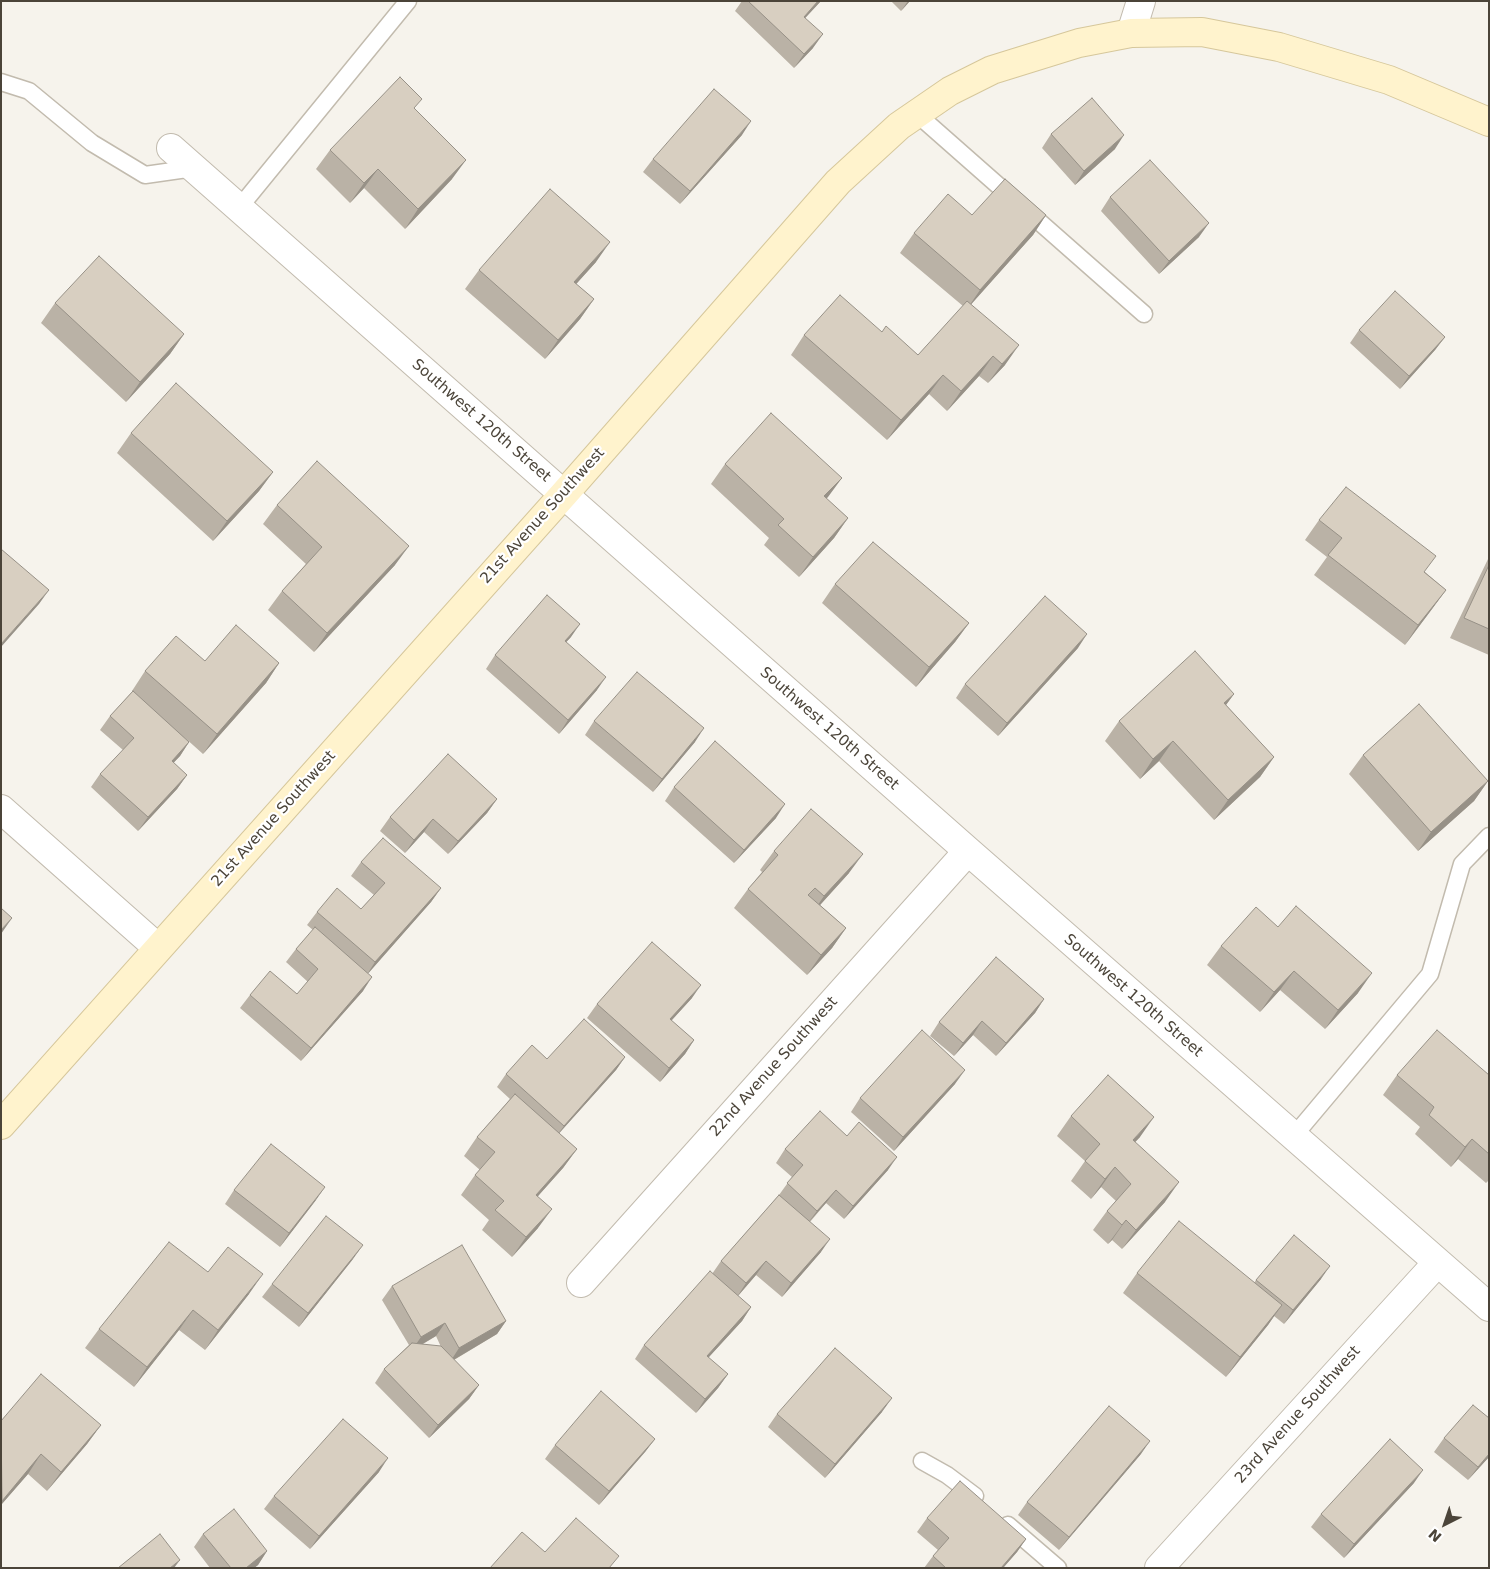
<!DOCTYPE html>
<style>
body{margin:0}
#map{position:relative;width:1490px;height:1569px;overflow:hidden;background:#f6f3ec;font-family:"DejaVu Sans",sans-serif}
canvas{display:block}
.frame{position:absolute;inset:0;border:2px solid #4b4439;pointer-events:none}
.north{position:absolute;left:1420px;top:1499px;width:50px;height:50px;-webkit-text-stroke:4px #fff;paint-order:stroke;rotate:221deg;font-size:14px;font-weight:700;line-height:20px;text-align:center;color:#4b4439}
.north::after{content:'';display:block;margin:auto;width:18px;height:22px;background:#4b4439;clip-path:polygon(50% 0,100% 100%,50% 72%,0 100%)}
</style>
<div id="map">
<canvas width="1490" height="1569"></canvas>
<div class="frame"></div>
<div class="north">N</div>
</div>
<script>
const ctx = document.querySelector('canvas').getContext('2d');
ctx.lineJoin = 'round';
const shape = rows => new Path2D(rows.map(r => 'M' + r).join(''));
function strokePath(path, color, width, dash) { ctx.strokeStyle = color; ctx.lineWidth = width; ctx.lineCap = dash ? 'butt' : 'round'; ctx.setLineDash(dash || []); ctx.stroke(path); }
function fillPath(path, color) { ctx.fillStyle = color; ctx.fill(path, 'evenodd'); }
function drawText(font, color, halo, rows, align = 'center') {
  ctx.font = font + ' "DejaVu Sans",sans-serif'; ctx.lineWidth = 4.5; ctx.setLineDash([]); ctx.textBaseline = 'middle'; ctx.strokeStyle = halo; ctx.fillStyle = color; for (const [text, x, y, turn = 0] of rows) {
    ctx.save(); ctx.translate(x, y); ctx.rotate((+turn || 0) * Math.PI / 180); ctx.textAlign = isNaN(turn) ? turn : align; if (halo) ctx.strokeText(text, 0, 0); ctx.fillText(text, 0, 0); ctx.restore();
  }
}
const lane = shape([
 [1,82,29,91,92,143,145,175,194,168],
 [917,114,1144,314],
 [239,208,408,1],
 [1293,1137,1430,974,1462,864,1489,836],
 [922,1461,947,1475,975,1496],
 [1008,1525,1058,1568]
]);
const street = shape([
 [1131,33,1141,1],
 [171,148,968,851,1489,1307],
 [1,809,158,948],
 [581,1283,968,851],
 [1159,1568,1437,1263]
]);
const secondary = shape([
 [1,1125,564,494,838,182,899,126,950,91,992,70,1079,43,1131,33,1202,32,1279,47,1389,80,1489,122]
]);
const wall = shape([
 [742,1,821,1,805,18,813,48,794,68,735,11],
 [891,1,910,1,901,11],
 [415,109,452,179,405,229,364,188,350,203,316,169,330,150],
 [1051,134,1115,149,1075,185,1042,148],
 [742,135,680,204,643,172,653,159],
 [1110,197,1199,237,1159,274,1101,211],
 [972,215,1046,215,1033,235,971,304,1005,365,988,383,979,376,947,411,929,394,887,440,791,355,804,335,882,332,918,355,963,306,900,253,914,233],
 [596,262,576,284,594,299,580,319,545,359,465,289,479,270],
 [55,303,184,334,170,354,126,402,41,323],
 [1359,330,1445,337,1435,350,1400,389,1350,343],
 [131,433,273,472,259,491,213,541,117,453],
 [725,464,827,499,848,518,834,538,799,577,764,545,769,538,711,484],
 [277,505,395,565,314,652,268,610,282,591,306,564,263,524],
 [1319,520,1425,572,1446,590,1432,609,1405,645,1314,575,1327,557,1305,540],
 [1489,557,1489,655,1450,638],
 [835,584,969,623,955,642,916,687,822,603],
 [571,637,566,642,597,690,559,734,486,669,495,655],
 [1078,648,998,736,956,698,965,684],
 [205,661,279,663,266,683,203,754,184,737,189,742,180,756,173,763,187,775,177,789,138,831,91,787,100,774,123,750,100,730,110,716,132,692,132,691,145,671],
 [1234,694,1226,705,1274,757,1260,777,1214,820,1159,761,1140,779,1105,741,1119,721],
 [594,721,695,742,653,792,585,735],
 [1363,755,1488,781,1474,801,1418,851,1349,774],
 [674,787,776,818,734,863,665,801],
 [497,799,487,813,448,854,424,832,405,853,380,831,390,817],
 [774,851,849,873,820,905,846,928,832,948,807,975,734,908,748,889,762,872,760,870],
 [361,862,441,888,431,902,368,973,363,991,301,1061,240,1008,250,995,297,994,308,982,286,962,296,949,313,930,307,925,317,912,361,909,374,895,351,876],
 [1278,927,1358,993,1325,1029,1280,990,1260,1012,1207,965,1221,946],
 [692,998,671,1021,694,1040,685,1054,660,1082,587,1018,597,1004],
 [1044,999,1035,1013,996,1056,973,1035,954,1056,930,1036,939,1022],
 [625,1057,616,1070,559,1133,577,1149,563,1168,538,1196,538,1228,512,1257,482,1230,489,1220,461,1195,475,1175,480,1170,464,1156,477,1137,510,1099,497,1087,506,1074,547,1059],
 [1397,1075,1489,1075,1489,1180,1486,1183,1458,1159,1451,1167,1415,1134,1420,1127,1383,1095],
 [955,1084,894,1151,851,1112,860,1098],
 [1071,1116,1140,1137,1135,1142,1165,1202,1122,1249,1112,1240,1108,1244,1093,1230,1107,1211,1116,1201,1101,1187,1091,1199,1071,1181,1085,1161,1057,1136],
 [847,1136,888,1170,844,1219,826,1203,810,1222,821,1252,782,1297,756,1275,738,1296,751,1307,742,1321,708,1358,728,1374,718,1388,696,1413,635,1359,644,1345,712,1274,721,1261,779,1195,792,1177,776,1163,785,1149],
 [234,1190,316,1200,280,1247,225,1204],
 [353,1259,299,1327,262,1297,272,1284],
 [208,1272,249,1294,205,1350,179,1330,134,1387,85,1348,99,1329],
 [1137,1273,1254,1283,1256,1280,1321,1279,1284,1324,1274,1316,1268,1325,1226,1377,1123,1293],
 [392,1286,506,1321,497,1334,454,1360,479,1385,469,1399,429,1438,375,1383,384,1369,409,1345,382,1300],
 [436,1336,441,1347,423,1344],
 [882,1412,825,1478,768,1427,777,1414],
 [1,1421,101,1425,87,1444,47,1491,28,1474,1,1505],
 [1444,1438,1489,1457,1468,1480,1434,1452],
 [655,1439,645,1452,599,1505,545,1459,555,1445],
 [1141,1454,1059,1550,1018,1515,1027,1502],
 [379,1472,310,1549,264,1509,274,1496],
 [1414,1483,1344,1558,1311,1527,1321,1514],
 [927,1518,1026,1539,1017,1552,1003,1568,924,1568,933,1556,938,1550,917,1532],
 [203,1534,267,1551,258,1565,254,1568,210,1568,194,1547]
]);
const shadedWall = shape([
 [818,1,821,1,794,30,804,17],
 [908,1,910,1,901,11],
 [823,34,813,48,794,68,804,54],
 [751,121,742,135,680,204,690,191],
 [1124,135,1115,149,1075,185,1084,171],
 [466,160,452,179,405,229,418,209],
 [378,169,364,188,350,203,364,183],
 [1046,215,1033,235,967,309,980,290],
 [1209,223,1199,237,1159,274,1169,261],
 [610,242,596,262,560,302,574,282],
 [594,299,580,319,545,359,558,340],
 [184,334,170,354,126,402,140,382],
 [1445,337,1435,350,1400,389,1409,376],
 [1019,345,1005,365,988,383,1002,364],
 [993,356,979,376,947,411,961,391],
 [943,375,929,394,887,440,901,420],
 [273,472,259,491,213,541,227,521],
 [842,478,828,497,811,516,824,496],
 [848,518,834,538,799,577,813,557],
 [409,546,395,565,314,652,327,633],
 [49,590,39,604,1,647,1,644],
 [1446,590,1432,609,1405,645,1418,625],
 [969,623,955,642,916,687,929,667],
 [580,624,571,637,555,654,565,641],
 [1087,634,1078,648,998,736,1007,723],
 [279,663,266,683,203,754,217,734],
 [606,677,597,690,559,734,568,720],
 [1234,694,1220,713,1224,703],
 [704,728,695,742,653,792,662,779],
 [1173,741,1159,761,1140,779,1153,759],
 [189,742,180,756,162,775,172,761],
 [1274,757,1260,777,1214,820,1228,800],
 [187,775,177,789,138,831,148,817],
 [1488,781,1474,801,1418,851,1431,832],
 [497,799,487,813,448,854,458,841],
 [785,804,776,818,734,863,744,850],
 [433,819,424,832,405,853,414,840],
 [863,854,849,873,811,915,824,896],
 [441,888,431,902,366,976,375,962],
 [12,918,1,934,1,930],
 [846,928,832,948,807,975,821,955],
 [1294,971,1280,990,1260,1012,1274,992],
 [1372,973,1358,993,1325,1029,1338,1010],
 [372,977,363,991,301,1061,311,1048],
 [701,985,692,998,660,1033,670,1019],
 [1044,999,1035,1013,996,1056,1006,1043],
 [982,1021,973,1035,954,1056,963,1043],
 [694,1040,685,1054,660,1082,669,1068],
 [625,1057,616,1070,554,1139,564,1126],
 [965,1070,955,1084,894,1151,903,1137],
 [1154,1117,1140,1137,1119,1159,1133,1140],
 [1472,1139,1458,1159,1451,1167,1465,1147],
 [577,1149,563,1168,522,1214,536,1195],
 [897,1157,888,1170,844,1219,853,1206],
 [1115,1167,1101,1187,1091,1199,1105,1179],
 [1179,1182,1165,1202,1122,1249,1136,1230],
 [325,1187,316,1200,280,1247,289,1233],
 [836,1190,826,1203,807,1224,817,1211],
 [552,1209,538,1228,512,1257,526,1237],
 [1126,1220,1112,1240,1108,1244,1122,1225],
 [830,1239,821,1252,782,1297,791,1283],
 [363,1245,353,1259,299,1327,308,1313],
 [766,1261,756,1275,737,1297,746,1283],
 [1330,1266,1321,1279,1284,1324,1293,1310],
 [263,1274,249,1294,205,1350,218,1330],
 [1282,1305,1268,1325,1226,1377,1240,1357],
 [751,1307,742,1321,697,1370,707,1356],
 [193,1310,179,1330,134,1387,147,1367],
 [506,1321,497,1334,450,1362,459,1348],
 [445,1323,436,1336,412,1350,421,1337],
 [728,1374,718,1388,696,1413,705,1399],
 [479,1385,469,1399,429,1438,438,1425],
 [892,1398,882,1412,825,1478,835,1464],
 [101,1425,87,1444,47,1491,61,1472],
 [655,1439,645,1452,599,1505,609,1491],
 [1150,1441,1141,1454,1059,1550,1069,1537],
 [41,1454,28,1474,1,1505,2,1501],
 [1489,1454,1489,1457,1468,1480,1478,1467],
 [388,1458,379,1472,310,1549,319,1536],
 [1423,1470,1414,1483,1344,1558,1354,1544],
 [1026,1539,1017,1552,1003,1568,1001,1568],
 [267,1551,258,1565,254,1568,246,1568],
 [180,1560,174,1568,170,1568]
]);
const building = shape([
 [748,1,818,1,804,17,823,34,804,54,748,1],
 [400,77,422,99,414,108,466,160,418,209,378,169,364,183,330,150,400,77],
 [714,89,751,121,690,191,653,159,714,89],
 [1092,98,1124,135,1084,171,1051,134,1092,98],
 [1150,160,1209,223,1169,261,1110,197,1150,160],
 [1005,179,1046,215,980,290,914,233,948,194,972,215,1005,179],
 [550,189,610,242,574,282,594,299,558,340,479,270,550,189],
 [99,256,184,334,140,382,55,303,99,256],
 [1395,291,1445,337,1409,376,1359,330,1395,291],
 [840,295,882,332,886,326,918,355,967,301,1019,345,1002,364,993,356,961,391,943,375,901,420,804,335,840,295],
 [176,383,273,472,227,521,131,433,176,383],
 [771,413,842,478,824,496,848,518,813,557,778,525,784,519,725,464,771,413],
 [317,461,409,546,327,633,282,591,322,547,277,505,317,461],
 [1346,487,1436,556,1424,572,1446,590,1418,625,1328,555,1342,538,1319,520,1346,487],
 [873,542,969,623,929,667,835,584,873,542],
 [1,549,49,590,1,644,1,549],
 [1489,565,1489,629,1464,618,1489,565],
 [547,595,580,624,565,641,606,677,568,720,495,655,547,595],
 [1045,596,1087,634,1007,723,965,684,1045,596],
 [236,625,279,663,217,734,145,671,176,636,205,661,236,625],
 [1195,651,1234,694,1224,703,1274,757,1228,800,1173,741,1153,759,1119,721,1195,651],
 [637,672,704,728,662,779,594,721,637,672],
 [133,691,189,742,172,761,187,775,148,817,100,774,134,738,110,716,133,691],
 [1419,704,1488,781,1431,832,1363,755,1419,704],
 [715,741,785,804,744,850,674,787,715,741],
 [448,754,497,799,458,841,433,819,414,840,390,817,448,754],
 [811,809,863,854,824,896,815,888,808,895,846,928,821,955,748,889,778,855,774,851,811,809],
 [383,838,441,888,375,962,317,912,337,888,361,909,385,883,361,862,383,838],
 [1296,906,1372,973,1338,1010,1294,971,1274,992,1221,946,1256,907,1278,927,1296,906],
 [1,908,12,918,1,930,1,908],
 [315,927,372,977,311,1048,250,995,270,971,297,994,318,969,296,949,315,927],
 [652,942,701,985,670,1019,694,1040,669,1068,597,1004,652,942],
 [996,957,1044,999,1006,1043,982,1021,963,1043,939,1022,996,957],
 [584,1019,625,1057,564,1126,506,1074,532,1045,547,1059,584,1019],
 [922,1030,965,1070,903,1137,860,1098,922,1030],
 [1437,1030,1489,1075,1489,1154,1472,1139,1465,1147,1429,1115,1434,1107,1397,1075,1437,1030],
 [1108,1075,1154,1117,1133,1140,1179,1182,1136,1230,1126,1220,1122,1225,1107,1211,1131,1184,1115,1167,1105,1179,1085,1161,1100,1144,1071,1116,1108,1075],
 [515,1094,577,1149,536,1195,552,1209,526,1237,495,1210,504,1201,475,1175,495,1152,477,1137,515,1094],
 [820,1111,847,1136,859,1122,897,1157,853,1206,836,1190,817,1211,787,1183,803,1165,785,1149,820,1111],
 [271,1144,325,1187,289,1233,234,1190,271,1144],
 [779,1195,830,1239,791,1283,766,1261,746,1283,721,1261,779,1195],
 [326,1216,363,1245,308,1313,272,1284,326,1216],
 [1179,1221,1282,1305,1240,1357,1137,1273,1179,1221],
 [1294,1235,1330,1266,1293,1310,1256,1280,1294,1235],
 [169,1242,208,1272,228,1247,263,1274,218,1330,193,1310,147,1367,99,1329,169,1242],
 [462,1245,506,1321,459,1348,445,1323,421,1337,392,1286,462,1245],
 [710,1271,751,1307,707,1356,728,1374,705,1399,644,1345,710,1271],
 [412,1343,441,1346,479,1385,438,1425,384,1369,412,1343],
 [835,1348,892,1398,835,1464,777,1414,835,1348],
 [41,1374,101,1425,61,1472,41,1454,2,1501,1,1421,41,1374],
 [601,1391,655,1439,609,1491,555,1445,601,1391],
 [1473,1405,1489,1418,1489,1454,1478,1467,1444,1438,1473,1405],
 [1109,1406,1150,1441,1069,1537,1027,1502,1109,1406],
 [343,1419,388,1458,319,1536,274,1496,343,1419],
 [1390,1439,1423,1470,1354,1544,1321,1514,1390,1439],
 [960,1481,1026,1539,1001,1568,946,1568,933,1556,949,1538,927,1518,960,1481],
 [234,1509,267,1551,246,1568,231,1568,203,1534,234,1509],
 [576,1518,619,1556,609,1568,490,1568,522,1532,545,1552,576,1518],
 [160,1534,180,1560,170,1568,118,1568,160,1534]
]);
const streetNames = [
 ["Southwest 120th Street",481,421,41],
 ["21st Avenue Southwest",543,516,-48],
 ["Southwest 120th Street",829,729,41],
 ["21st Avenue Southwest",274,819,-48],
 ["Southwest 120th Street",1133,996,41],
 ["22nd Avenue Southwest",774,1067,-48],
 ["23rd Avenue Southwest",1298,1415,-48]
];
strokePath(lane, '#c2bbae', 19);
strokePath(street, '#c2bbae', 30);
strokePath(secondary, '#d6c79b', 30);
strokePath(lane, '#fff', 16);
strokePath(street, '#fff', 28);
strokePath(secondary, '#fff3cd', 28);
fillPath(wall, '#bab2a6');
fillPath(shadedWall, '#979187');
fillPath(building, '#d8cfc1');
strokePath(building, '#979187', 1);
drawText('15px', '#4b4439', '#fff', streetNames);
</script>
